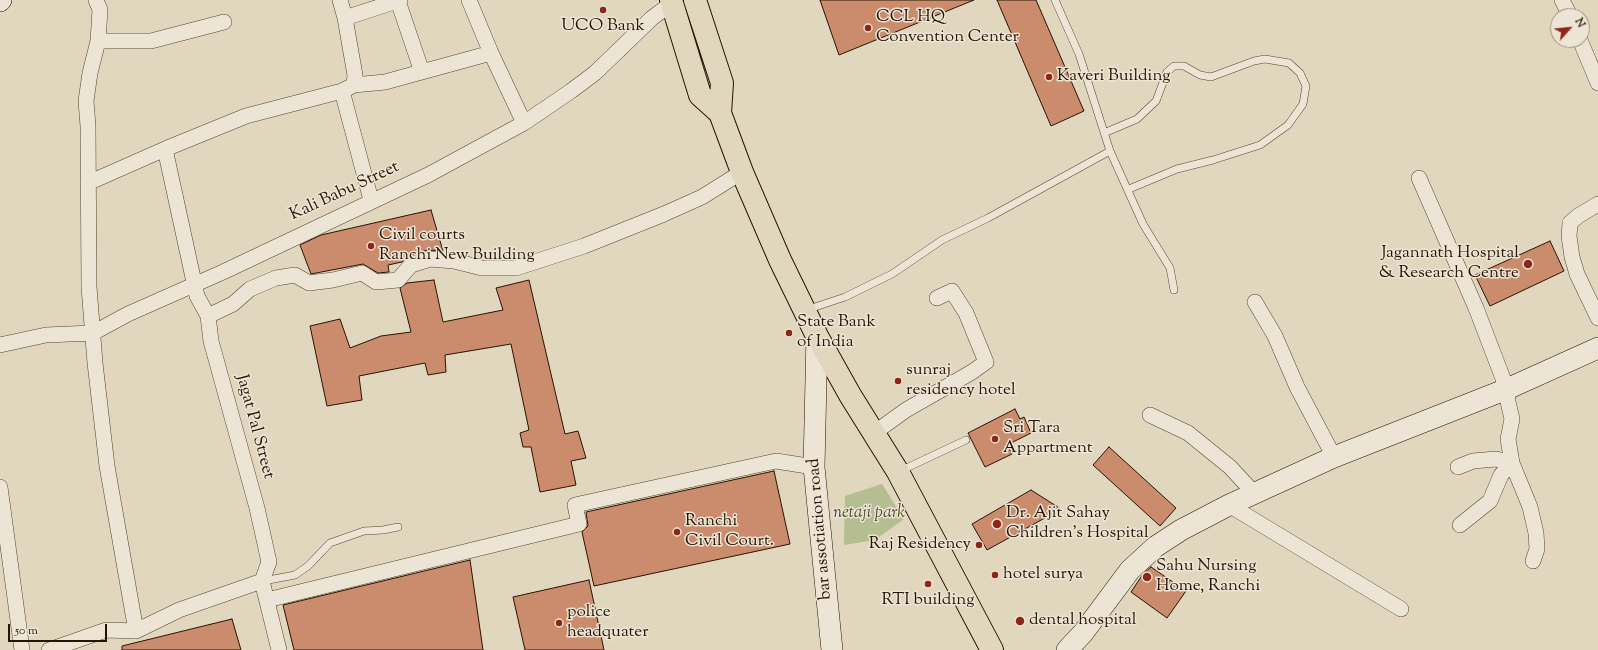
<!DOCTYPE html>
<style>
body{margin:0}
#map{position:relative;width:1598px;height:650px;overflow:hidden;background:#e1d7be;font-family:"Sorts Mill Goudy",serif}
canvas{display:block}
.north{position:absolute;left:1550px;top:8px;width:40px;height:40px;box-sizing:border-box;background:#ece5d5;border:1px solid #9d9181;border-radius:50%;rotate:63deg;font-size:11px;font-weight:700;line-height:16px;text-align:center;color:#271302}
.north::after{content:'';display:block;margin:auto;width:14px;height:18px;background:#8f2418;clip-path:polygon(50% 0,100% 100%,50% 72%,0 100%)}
.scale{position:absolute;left:8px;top:624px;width:99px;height:18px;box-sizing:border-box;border:2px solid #271302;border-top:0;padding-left:5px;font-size:12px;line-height:14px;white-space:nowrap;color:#271302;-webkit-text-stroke:3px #ece5d5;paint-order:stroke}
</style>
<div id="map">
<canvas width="1598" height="650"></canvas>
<div class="north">N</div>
<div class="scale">50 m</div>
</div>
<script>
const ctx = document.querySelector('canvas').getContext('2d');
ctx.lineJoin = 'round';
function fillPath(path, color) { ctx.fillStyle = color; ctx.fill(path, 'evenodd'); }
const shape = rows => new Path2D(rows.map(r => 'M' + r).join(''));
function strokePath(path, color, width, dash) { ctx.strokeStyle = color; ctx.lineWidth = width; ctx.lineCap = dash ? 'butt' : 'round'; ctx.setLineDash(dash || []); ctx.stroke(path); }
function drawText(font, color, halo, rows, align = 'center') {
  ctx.font = font + ' "Sorts Mill Goudy",serif'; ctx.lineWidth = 3; ctx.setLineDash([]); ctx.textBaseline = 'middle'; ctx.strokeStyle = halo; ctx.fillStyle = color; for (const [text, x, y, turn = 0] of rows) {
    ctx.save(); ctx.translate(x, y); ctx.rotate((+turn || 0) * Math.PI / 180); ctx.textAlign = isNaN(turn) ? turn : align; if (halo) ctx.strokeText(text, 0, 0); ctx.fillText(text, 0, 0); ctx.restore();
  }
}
const green = shape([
 [882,484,904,519,875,540,844,545,845,496]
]);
const building = shape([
 [820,0,974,0,839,55,820,0],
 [997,0,1036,0,1084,111,1051,126,997,0],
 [431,210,443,251,428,250,408,256,402,262,388,265,389,272,378,273,363,264,311,274,300,245,321,235,431,210],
 [1550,241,1564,271,1490,306,1475,275,1550,241],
 [434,280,443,322,503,310,496,288,529,280,565,434,578,431,586,458,571,461,576,485,540,492,531,447,523,447,520,433,529,430,511,344,445,355,446,372,428,375,425,363,359,376,362,400,327,406,310,326,340,319,350,348,381,336,411,332,400,288,407,283,434,280],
 [1015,409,1020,419,1024,417,1031,433,1007,445,1012,454,985,467,968,433,1015,409],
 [1109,447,1176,508,1160,526,1093,465,1109,447],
 [774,471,790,544,594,586,582,532,588,526,586,512,774,471],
 [1031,490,1061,509,987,550,972,524,1031,490],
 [470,560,483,650,294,650,283,605,470,560],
 [1151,567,1186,591,1167,618,1131,592,1143,574,1151,567],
 [589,580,604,650,525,650,513,597,589,580],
 [232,619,241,650,122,650,122,646,232,619]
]);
const service = shape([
 [1055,0,1079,54,1110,151,1143,224,1170,268,1174,290],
 [1104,133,1137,119,1156,101,1167,72,1174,66,1184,66,1200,75,1211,77,1254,61,1265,59,1289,63,1300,73,1306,86,1303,104,1288,125,1260,145,1213,160,1177,169,1129,189],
 [806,310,845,297,892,274,942,240,988,218,1110,151],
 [900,471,966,440],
 [263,581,295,575,308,566,330,543,364,531,383,530,398,527]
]);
const minor = shape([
 [96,0,100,10,98,41,90,73,86,101,88,126,89,287,95,363,107,466,136,631],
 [469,0,491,53,524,123],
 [1562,0,1570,16],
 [398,1,422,72],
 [345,18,400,0],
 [1580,40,1598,83],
 [98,41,151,41,224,22],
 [354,85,385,82,491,53],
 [342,91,371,200],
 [165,149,197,296,208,316,211,341,257,508,269,562,262,581],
 [1419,178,1476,308,1507,389,1508,402,1512,419,1508,439,1512,463,1530,507,1536,533,1537,549,1533,561],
 [88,183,165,149,246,116,342,91,354,85,355,75,345,18,340,0],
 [1598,204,1578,216,1570,223,1569,236,1572,257,1577,274,1598,318],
 [1255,302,1275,336,1297,387,1334,457],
 [208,316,233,304,250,289,276,278,295,275,309,283,333,280,362,273,376,282,398,280,411,265,430,259,454,261,482,268,516,268,584,246,664,214,702,197,742,172],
 [0,345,46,335,93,333,128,314,223,272,428,175,524,123,571,91,595,73,652,18,672,3],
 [1150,415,1188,433,1230,467,1254,493],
 [874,433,906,410,972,372,986,362,966,313,952,291,937,298],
 [1458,467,1473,461,1496,459,1512,463,1501,475,1490,501,1460,525],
 [0,487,22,650],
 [1229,505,1401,609],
 [267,600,579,524,575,505,776,461,814,467],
 [49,650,106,630,136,631,179,610,262,581,279,650]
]);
const secondary = shape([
 [0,1,1,0],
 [817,336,814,467,832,650],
 [1067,650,1083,633,1130,570,1155,547,1181,530,1229,505,1334,457,1507,389,1598,348]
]);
const primary = shape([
 [671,0,700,95,720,113],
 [695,0,722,83,720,113,742,172,780,260,817,336,850,395,898,472,992,650]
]);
const markers = [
 [603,10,4,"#8f2418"],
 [868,28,4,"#8f2418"],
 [1049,77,4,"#8f2418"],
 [371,246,4,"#8f2418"],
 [1528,264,5,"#8f2418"],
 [789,333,4,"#8f2418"],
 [898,381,4,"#8f2418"],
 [995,439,4,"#8f2418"],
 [997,524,5,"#8f2418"],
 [677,532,4,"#8f2418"],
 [979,545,4,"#8f2418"],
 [995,575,4,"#8f2418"],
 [1147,577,5,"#8f2418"],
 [928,584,4,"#8f2418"],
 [1020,621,5,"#8f2418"],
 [559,623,4,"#8f2418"]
];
const poiNames = [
 ["CCL HQ",876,18],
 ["Convention Center",876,38],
 ["UCO Bank",603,27,"center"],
 ["Kaveri Building",1057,77],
 ["Civil courts",379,236],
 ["Ranchi New Building",379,256],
 ["Jagannath Hospital",1519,254,"right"],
 ["& Research Centre",1519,274,"right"],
 ["State Bank",797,323],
 ["of India",797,343],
 ["sunraj",906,371],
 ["residency hotel",906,391],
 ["Sri Tara",1003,429],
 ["Appartment",1003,449],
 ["Dr. Ajit Sahay",1006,514],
 ["Children's Hospital",1006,534],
 ["Ranchi",685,522],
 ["Civil Court.",685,542],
 ["Raj Residency",971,545,"right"],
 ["Sahu Nursing",1156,567],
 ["Home, Ranchi",1156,587],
 ["hotel surya",1003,575],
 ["RTI building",928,601,"center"],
 ["police",567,613],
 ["headquater",567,633],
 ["dental hospital",1029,621]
];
const streetNames = [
 ["Kali Babu Street",345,192,-25],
 ["Jagat Pal Street",254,427,75],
 ["bar assotiation road",821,529,-95]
];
const parkNames = [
 ["netaji park",869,514]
];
fillPath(green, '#b4be90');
fillPath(building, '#cb8c6d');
strokePath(building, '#271302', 1);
strokePath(service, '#564431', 8);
strokePath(minor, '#564431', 16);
strokePath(secondary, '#271302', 22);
strokePath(primary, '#271302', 24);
strokePath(service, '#ece5d5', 7);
strokePath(minor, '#ece5d5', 15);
strokePath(secondary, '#ece5d5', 21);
strokePath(primary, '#e1d7be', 22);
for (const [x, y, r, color] of markers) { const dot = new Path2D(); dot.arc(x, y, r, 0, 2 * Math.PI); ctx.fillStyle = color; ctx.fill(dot); strokePath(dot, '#ece5d5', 1.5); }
drawText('17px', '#271302', '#ece5d5', poiNames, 'left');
drawText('17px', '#271302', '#ece5d5', streetNames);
drawText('italic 17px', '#51462d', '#ece5d5', parkNames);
</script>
